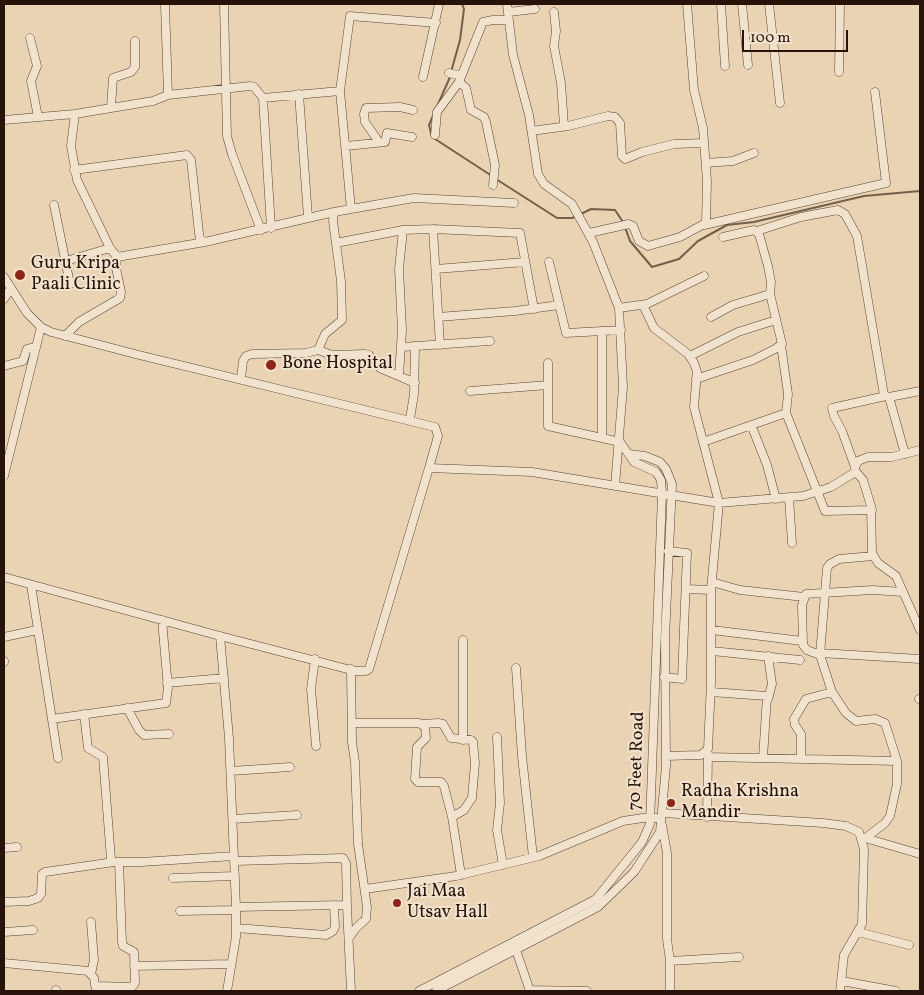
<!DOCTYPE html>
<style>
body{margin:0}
#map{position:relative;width:924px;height:995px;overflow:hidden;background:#e9d3b2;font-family:Vollkorn,serif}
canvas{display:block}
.frame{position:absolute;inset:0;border:5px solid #28130b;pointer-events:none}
.scale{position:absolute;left:742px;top:30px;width:106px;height:22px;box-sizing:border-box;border:2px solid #28130b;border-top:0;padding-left:6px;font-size:15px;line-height:18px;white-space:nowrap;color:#28130b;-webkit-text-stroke:4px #f1e2cd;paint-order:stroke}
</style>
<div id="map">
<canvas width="924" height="995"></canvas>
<div class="frame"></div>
<div class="scale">100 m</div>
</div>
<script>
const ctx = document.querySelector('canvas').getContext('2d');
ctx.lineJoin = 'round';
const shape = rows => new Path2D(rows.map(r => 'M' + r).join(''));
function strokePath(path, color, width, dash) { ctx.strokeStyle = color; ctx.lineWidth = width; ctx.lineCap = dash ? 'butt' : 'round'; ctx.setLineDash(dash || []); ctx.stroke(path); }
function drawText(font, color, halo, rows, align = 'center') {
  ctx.font = font + ' Vollkorn,serif'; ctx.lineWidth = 4; ctx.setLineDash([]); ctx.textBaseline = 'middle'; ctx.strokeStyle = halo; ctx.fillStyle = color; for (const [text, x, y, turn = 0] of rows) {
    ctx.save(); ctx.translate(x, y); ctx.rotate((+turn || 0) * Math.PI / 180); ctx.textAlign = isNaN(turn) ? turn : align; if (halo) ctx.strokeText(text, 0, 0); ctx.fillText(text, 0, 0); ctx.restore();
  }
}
const stream = shape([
 [451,72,460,40,464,9,462,4],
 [450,77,429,125,432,137,492,176],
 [496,179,557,218,572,218,577,216],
 [581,214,591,209,615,210,623,222],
 [625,227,630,241,652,267,679,259,698,241,727,225,754,222,864,196,920,191]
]);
const minor = shape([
 [165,4,168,95],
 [224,4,227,136,232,154,261,230],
 [507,4,513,55,529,115,538,174,544,184,572,204,593,242,619,308,623,387,615,486],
 [721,4,725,66],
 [742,4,748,65],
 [769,4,780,103],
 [508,12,535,9],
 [554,12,556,31,554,46,561,83,564,126],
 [30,38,37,66,31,81,38,117],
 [839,72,840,4],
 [449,73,461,76],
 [423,77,439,4],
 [459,82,466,88,471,110,484,117,486,122,495,165,493,185],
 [340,91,350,16,436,23],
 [299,94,308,217],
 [263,98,271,228],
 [111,107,113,78,131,72,135,67,135,41],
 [75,114,153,101,168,95,250,86,254,87,263,98,340,91,351,209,334,212,333,221,341,281,342,320,325,334,318,350,306,353,252,354,246,356,243,361,241,378],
 [4,120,75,114,71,146,77,180,110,248,117,257,205,242],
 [532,131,568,126,608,116,615,117,620,123,622,156,625,159,642,152,674,144,704,143],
 [435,135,437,112,459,82,483,22,493,20,509,20],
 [379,142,365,122,364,114,366,108,400,107,413,110],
 [346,146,385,142,387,133,412,137],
 [706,163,733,161,754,153],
 [74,170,187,155,191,160,199,233,200,239,205,242,334,212],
 [54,205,70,284],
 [351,209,414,198,514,203],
 [704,225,886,183,875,92],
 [433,229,440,345],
 [757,231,801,217,838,210,845,214,857,236,884,395,889,397,920,391],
 [589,233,629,224,633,226,639,241,648,246,680,237,706,223,707,181,703,128,694,90,687,4],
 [336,243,403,230,433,229,520,233,534,309],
 [66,261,110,248],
 [549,262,566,333,621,330],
 [436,269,525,262],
 [4,277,27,313,41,327,51,332,139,355,435,427,438,436,429,468,532,472,719,503,803,496,831,487,852,474,857,473,863,480,871,506,872,553,878,563,896,576,920,630],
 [4,299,11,288],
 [643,305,654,328,688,354,694,363,697,372,694,407,719,503,711,590,711,682,708,749,701,755,666,756],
 [619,308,647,304,704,276],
 [438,317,515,311,559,305],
 [711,317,733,305,770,294],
 [602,331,602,438],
 [65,336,79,322,120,298,121,292,116,268,117,257],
 [402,347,490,341],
 [318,350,332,355,365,354,369,355,380,368,415,383],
 [690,356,738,332,776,320],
 [4,366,23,361,27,349,36,347],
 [399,376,402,330,399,269,403,230],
 [696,379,753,360,775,349,782,344,770,294,771,282,768,266,759,234,754,230,723,237],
 [470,391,548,385],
 [889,397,905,454],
 [786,413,825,511,872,510],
 [410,419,414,394,415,346],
 [752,427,767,465,776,499],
 [703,442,786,413,788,394,781,345],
 [855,467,842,431,834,416,832,408,886,396],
 [855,468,858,461,868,457,892,457,920,450],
 [4,476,41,327],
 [789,498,792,543],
 [4,577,220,636,355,671,366,671,369,669,429,468],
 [712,582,740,590,804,597],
 [31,585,58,758],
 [686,589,711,590],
 [712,630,802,641],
 [220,636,229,738,236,907,236,937,227,991],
 [4,637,37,630],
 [463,640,463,740],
 [712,651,800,660],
 [820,653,920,659],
 [820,655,807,650,803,645,802,605,806,594,873,590,903,592],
 [768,656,772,684,768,699],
 [315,659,311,689,316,746],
 [4,661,4,662],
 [516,668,522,756,533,857],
 [664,677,682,679,687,553,668,551],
 [167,683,224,678],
 [711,692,767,696,763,758],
 [919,699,920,699],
 [127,708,139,730,144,735,169,734],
 [84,714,88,748,103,757,111,859,114,862,141,862,234,856],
 [52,719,166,703,168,688,162,620],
 [353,723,419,723,425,727,426,738,417,747,415,779,418,782,441,782,444,786,452,817,461,875],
 [423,724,438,723,443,724,451,738,471,740,473,742,475,763,472,798,464,810,452,817],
 [497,737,500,803,497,830,503,865],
 [708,757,897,761],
 [801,759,801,734,795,725,794,719,806,699,832,692],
 [231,771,290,767],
 [663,813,823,823,846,826,859,832,864,849,862,924,844,955,840,991],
 [707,817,708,754],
 [233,819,297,815],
 [662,825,667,853,667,939,670,961,670,991],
 [865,838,920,854],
 [863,840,885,823,890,816,897,784,897,761,885,723,875,719,856,721,846,713,832,692,820,655,827,568,830,564,839,559,873,556],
 [4,848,17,847],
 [235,861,343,858,346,863,347,907],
 [173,878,235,876],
 [365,889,456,876,539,856,623,821,643,818,656,818],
 [4,902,29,901,38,898,41,894,42,874,45,872,114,862],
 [236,907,343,905,347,907,351,991],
 [180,911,236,910],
 [91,922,94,960,91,974],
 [236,928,326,935,333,931,335,927,334,905],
 [4,932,33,930],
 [858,932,909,945],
 [349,938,356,928,366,919,367,907,358,844,355,762,352,742,351,669],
 [516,950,530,991],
 [670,961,739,957],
 [4,963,88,971,94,978,96,991],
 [134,966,231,964],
 [842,981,896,991],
 [96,986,132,987,135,983,134,952,123,946,122,942,119,862],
 [529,990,587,991],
 [56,991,56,990],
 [419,991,596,899,642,842,650,824,662,494,661,480,656,472,634,462,620,442,548,426,548,363],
 [436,991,598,907,634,872,660,832,666,766,665,638,672,484,666,469,660,462,645,456,629,454]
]);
const markers = [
 [20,275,6,"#8f2418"],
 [271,365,6,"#8f2418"],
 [671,803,5,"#8f2418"],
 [397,903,5,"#8f2418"]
];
const poiNames = [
 ["Guru Kripa",31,265],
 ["Paali Clinic",31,286],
 ["Bone Hospital",282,365],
 ["Radha Krishna",681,793],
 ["Mandir",681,814],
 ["Jai Maa",407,893],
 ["Utsav Hall",407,914]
];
const streetNames = [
 ["70 Feet Road",638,761,-88]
];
strokePath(stream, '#745f4d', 2);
strokePath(minor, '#584335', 9);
strokePath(minor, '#f1e2cd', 8);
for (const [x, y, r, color] of markers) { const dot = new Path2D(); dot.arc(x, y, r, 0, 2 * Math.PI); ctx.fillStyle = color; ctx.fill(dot); strokePath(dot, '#f1e2cd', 2); }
drawText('18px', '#28130b', '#f1e2cd', poiNames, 'left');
drawText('18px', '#28130b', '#f1e2cd', streetNames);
</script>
